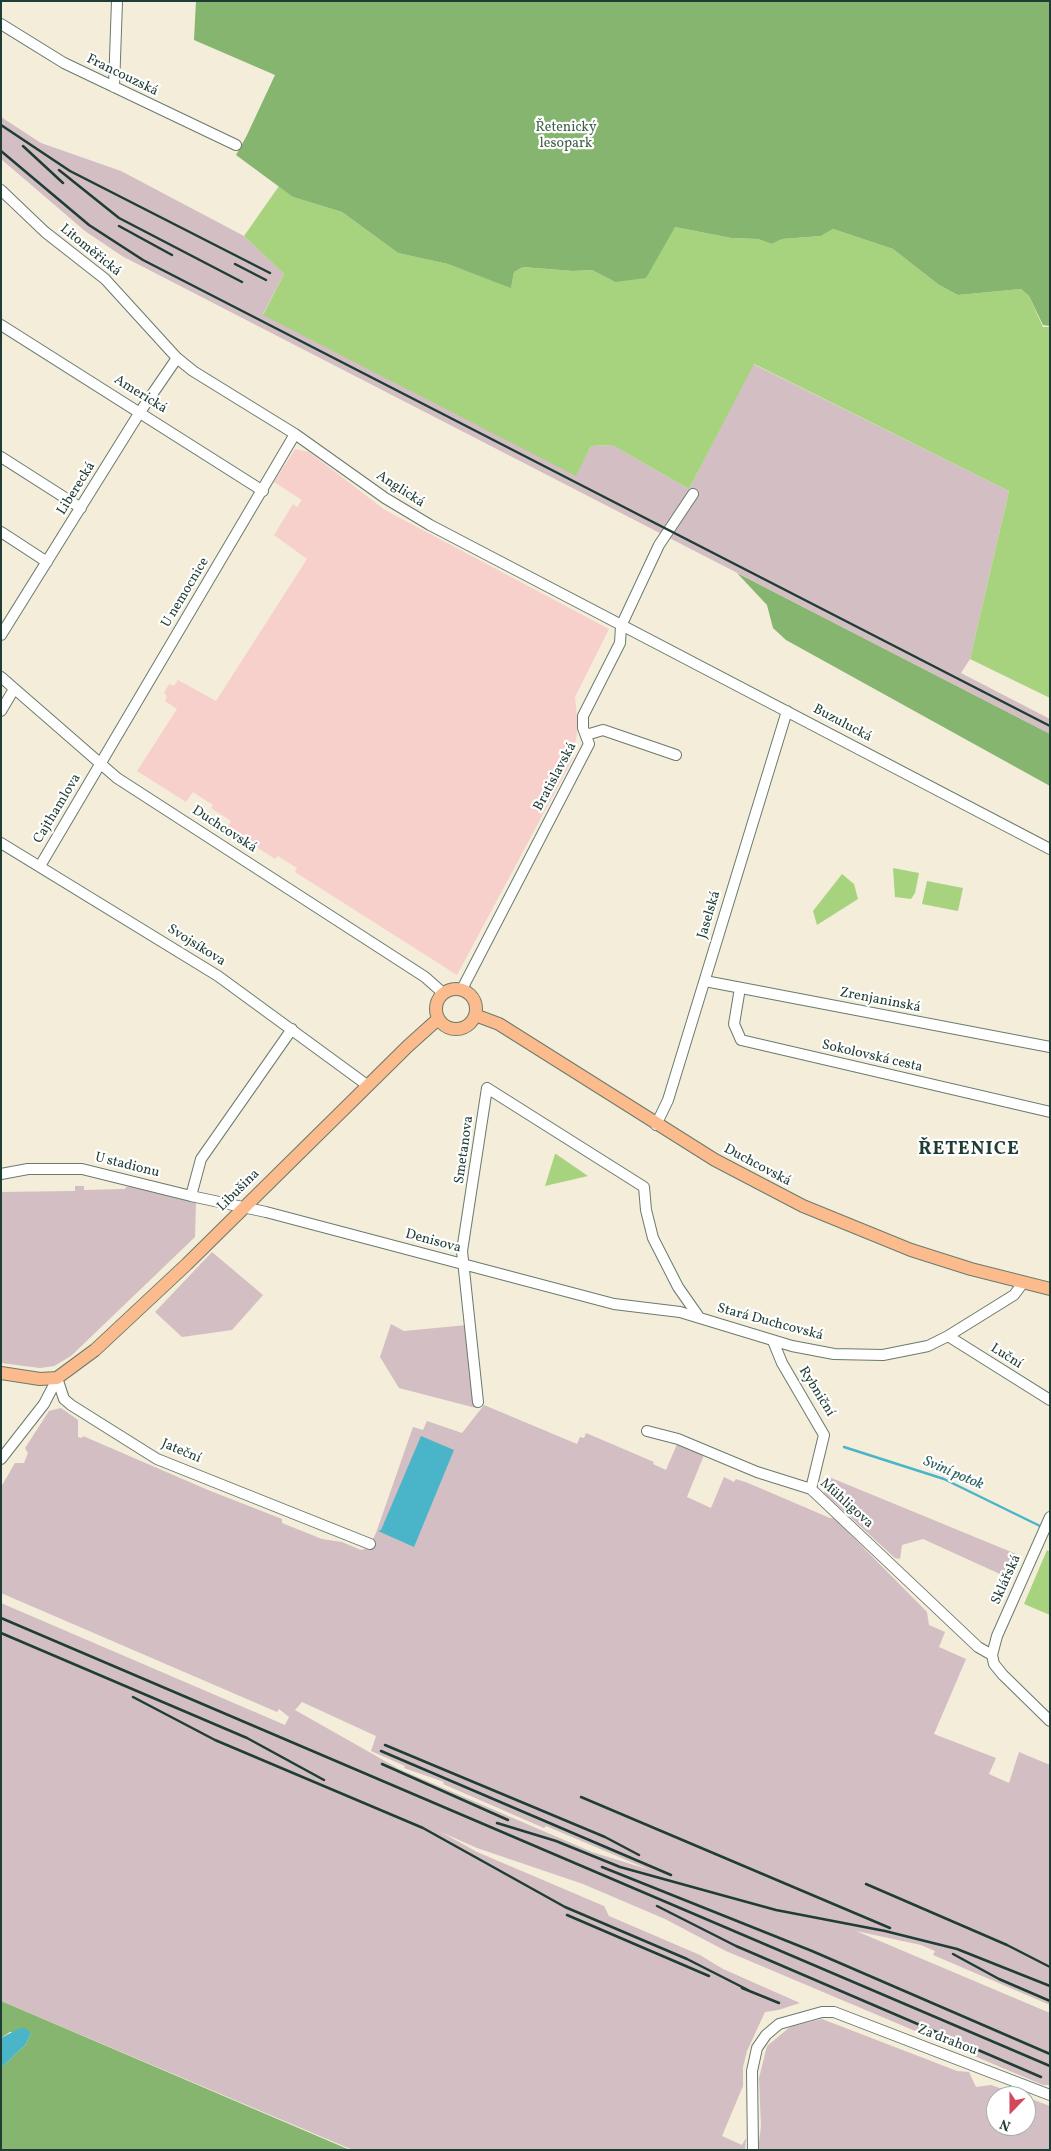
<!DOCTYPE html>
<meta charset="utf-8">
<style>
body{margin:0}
#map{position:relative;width:1051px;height:2151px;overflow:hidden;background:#f3edd9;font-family:Vollkorn,serif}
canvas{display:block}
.frame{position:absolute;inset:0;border:2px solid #1f3d34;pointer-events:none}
.north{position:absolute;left:986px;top:2086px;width:50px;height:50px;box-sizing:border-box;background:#fff;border:1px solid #a5b1ae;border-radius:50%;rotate:202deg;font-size:14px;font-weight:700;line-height:20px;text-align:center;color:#1f3d34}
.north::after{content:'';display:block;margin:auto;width:18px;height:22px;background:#d1495b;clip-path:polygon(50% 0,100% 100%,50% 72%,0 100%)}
</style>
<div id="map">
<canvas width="1051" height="2151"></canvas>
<div class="frame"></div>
<div class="north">N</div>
</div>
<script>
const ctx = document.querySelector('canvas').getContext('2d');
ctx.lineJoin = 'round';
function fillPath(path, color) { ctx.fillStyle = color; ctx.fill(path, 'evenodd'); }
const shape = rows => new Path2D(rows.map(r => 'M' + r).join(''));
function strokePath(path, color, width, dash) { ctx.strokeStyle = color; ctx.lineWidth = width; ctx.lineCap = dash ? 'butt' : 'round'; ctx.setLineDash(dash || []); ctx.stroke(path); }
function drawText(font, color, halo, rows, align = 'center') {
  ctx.font = font + ' Vollkorn,serif'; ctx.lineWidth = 4.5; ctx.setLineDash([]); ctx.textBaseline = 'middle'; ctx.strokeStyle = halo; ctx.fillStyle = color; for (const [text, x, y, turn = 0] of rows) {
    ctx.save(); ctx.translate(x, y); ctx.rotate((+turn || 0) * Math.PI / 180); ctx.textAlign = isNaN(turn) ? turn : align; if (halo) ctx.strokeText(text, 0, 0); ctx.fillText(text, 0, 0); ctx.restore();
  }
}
const built = shape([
 [295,449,309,452,385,510,609,629,575,697,578,728,572,760,457,975,295,872,297,868,278,856,275,859,227,828,231,821,211,808,213,805,193,792,186,802,137,771,177,709,165,701,167,696,164,693,169,684,174,686,178,680,216,701,307,559,274,535,293,504,297,507,302,500,274,482]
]);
const industrial = shape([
 [1,117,41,143,121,171,244,236,284,274,263,314,576,475,591,446,612,445,689,489,753,364,1009,491,970,659,961,673,1050,719,1050,734,122,256,85,231,1,159],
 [75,1186,84,1186,84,1190,125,1189,126,1187,134,1186,196,1202,195,1237,71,1356,54,1366,40,1368,1,1363,1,1192,75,1191],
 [212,1252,263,1295,232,1330,182,1337,155,1312],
 [391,1324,404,1331,467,1325,476,1408,399,1388,380,1357],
 [484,1405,577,1444,580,1437,584,1438,586,1433,654,1462,653,1464,666,1470,678,1442,704,1455,687,1497,711,1508,724,1477,734,1482,736,1479,748,1483,830,1518,834,1518,927,1612,929,1625,945,1632,939,1647,966,1659,934,1734,996,1758,989,1774,1009,1783,1019,1752,1050,1765,1050,2005,933,1955,935,1951,921,1945,856,1931,1050,2013,1050,2085,1043,2085,726,1951,665,1919,583,1884,477,1848,441,1832,477,1852,604,1906,609,1916,700,1955,723,1969,800,2003,778,2010,765,2012,747,2051,743,2067,743,2086,722,2136,742,2145,746,2138,745,2150,353,2150,1,2001,1,1603,285,1725,289,1717,279,1709,277,1712,1,1593,1,1487,15,1463,24,1463,28,1453,25,1448,49,1411,61,1408,78,1420,78,1437,82,1438,83,1436,208,1490,282,1519,282,1523,322,1539,342,1542,361,1550,368,1548,376,1533,413,1427,423,1430,427,1421,462,1433],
 [302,1702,376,1736,371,1751,405,1766,404,1768,444,1782,443,1784,544,1828,546,1826,650,1870,592,1852,399,1769,295,1710],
 [829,1477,1021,1556,1011,1579,923,1539,902,1545,900,1559,895,1558,824,1493],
 [822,2019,957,2071,969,2072,976,2087,991,2085,1022,2096,996,2096,996,2126,1026,2126,1026,2097,1050,2106,1050,2150,758,2150,761,2126,759,2078,767,2046,790,2027]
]);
const green = shape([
 [279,186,293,197,342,212,398,253,448,264,511,287,514,272,523,267,573,271,592,270,615,282,675,227,731,238,758,239,772,244,782,239,821,236,833,229,893,249,939,285,958,295,1021,289,1029,296,1043,327,1050,327,1050,698,970,659,1009,491,754,364,689,489,612,445,591,446,576,476,263,315,284,274,244,236],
 [893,868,919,873,915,893,911,899,895,897],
 [842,874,854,884,858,899,817,925,813,911],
 [927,881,963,888,958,911,922,904],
 [555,1154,556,1154,588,1176,545,1186],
 [1047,1550,1050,1552,1050,1615,1024,1604]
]);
const forest = shape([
 [196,1,1050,1,1050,326,1043,325,1029,296,1021,289,958,295,939,285,893,249,833,229,821,236,782,239,772,244,758,239,731,238,675,227,646,278,615,282,592,270,573,271,523,267,514,272,511,288,448,264,398,253,342,212,293,197,236,155,247,135,275,75,194,40],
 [737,573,1050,734,1050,786,786,640,773,628,767,605],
 [1,2001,350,2150,1,2150,1,2068,26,2044,31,2033,10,2032,1,2038]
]);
const water = shape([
 [421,1436,454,1450,414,1547,378,1531,381,1530],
 [25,2028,31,2033,26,2044,1,2068,1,2038,18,2029]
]);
const stream = shape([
 [844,1447,944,1479,1042,1527]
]);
const minor = shape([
 [1,24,64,63,236,145],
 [114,87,117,1],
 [1,190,45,232,105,279,177,358,193,371,295,434,385,498,430,525,1050,849],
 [1,325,263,491],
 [1,457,81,508],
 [1,532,47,562],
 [1,635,140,412,177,358],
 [1,677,117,778,425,977,443,993],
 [1,711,14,689],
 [586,735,603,730,676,755],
 [1,843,218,976,367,1085],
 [40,866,295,434],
 [705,981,1050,1047],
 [740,988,734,1024,741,1040,1050,1112],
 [462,989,589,744,583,728,583,716,620,643,621,626,659,545,693,494],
 [656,1125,668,1100,787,711],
 [1,1174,28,1169,82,1169,191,1196,266,1212,614,1304,680,1312,792,1346,834,1354,883,1355,928,1346,948,1336,1014,1295,1023,1283],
 [191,1196,201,1159,292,1029],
 [948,1336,1050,1400],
 [773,1341,782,1363,824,1435,811,1489],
 [57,1378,64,1399,71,1405,157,1459,370,1544],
 [478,1402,462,1251,487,1088,644,1187,646,1210,653,1238,678,1287,699,1317],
 [647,1431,678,1439,757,1472,811,1489,978,1647,992,1655],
 [1,1459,44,1404,57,1379],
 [1050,1517,997,1636,992,1655,994,1664,1003,1675,1050,1721],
 [753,2150,752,2071,757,2048,766,2035,779,2024,822,2012,834,2012,1050,2095]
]);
const major = shape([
 '436 1009a20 20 0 1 1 40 0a20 20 0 1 1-40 0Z',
 [475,1015,499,1024,715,1160,803,1206,911,1250,971,1269,1050,1289],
 [1,1373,40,1379,57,1378,95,1350,187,1264,408,1046,438,1019]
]);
const rail = shape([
 [1,125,70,171,270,273],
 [23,146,63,183],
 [1,151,89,225,143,260,1050,726],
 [59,170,119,218,242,282],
 [119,226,172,255],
 [235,264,266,280],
 [1,1618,1050,2066],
 [1,1633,247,1738,324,1780],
 [133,1697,215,1740,423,1828,565,1907,687,1959,748,1990],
 [385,1745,605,1837,639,1855],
 [381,1751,671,1875],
 [382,1764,508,1820],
 [581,1797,890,1928],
 [497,1823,556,1841,620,1867,725,1896,776,1910,885,1931,957,1949,1050,1986],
 [602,1867,812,1951,1050,2054],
 [866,1884,1007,1945,1050,1967],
 [657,1906,736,1946,1041,2077],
 [567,1915,709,1976],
 [953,1954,999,1979,1050,2001],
 [742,1988,779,2003]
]);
const streetNames = [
 ["Francouzská",122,76,26],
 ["Litoměřická",90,251,39],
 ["Americká",140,395,32],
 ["Liberecká",77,489,-58],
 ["Anglická",400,490,33],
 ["U nemocnice",186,593,-59],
 ["Buzulucká",842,724,28],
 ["Bratislavská",556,777,-62],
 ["Cajthamlova",58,809,-59],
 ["Duchcovská",224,830,33],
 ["Jaselská",710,915,-73],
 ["Svojsíkova",196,946,32],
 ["Zrenjaninská",880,1001,11],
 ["Sokolovská cesta",872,1057,13],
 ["Smetanova",465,1150,-82],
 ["U stadionu",127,1166,14],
 ["Duchcovská",757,1166,28],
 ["Libušina",239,1191,-45],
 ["Denisova",433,1242,15],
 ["Stará Duchcovská",770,1323,15],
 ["Luční",1006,1357,32],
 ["Rybniční",816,1392,58],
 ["Jateční",181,1452,23],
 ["Mühligova",846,1504,42],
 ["Sklářská",1007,1580,-66],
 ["Za drahou",947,2041,21]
];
const parkNames = [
 ["Řetenický",566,128],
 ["lesopark",566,144]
];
const waterNames = [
 ["Sviní potok",953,1474,23]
];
const districtNames = [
 ["ŘETENICE",969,1151]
];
fillPath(built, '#f7d0cc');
fillPath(industrial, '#d2bec3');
fillPath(green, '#a7d37f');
fillPath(forest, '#85b56e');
fillPath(water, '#4ab5c8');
strokePath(stream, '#4ab5c8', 2.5);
strokePath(minor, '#697b6e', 12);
strokePath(major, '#697b6e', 14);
strokePath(minor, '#fff', 10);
strokePath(major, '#fbbb8c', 12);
strokePath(rail, '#1f3d34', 2.5);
drawText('14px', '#1f3d34', '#fff', streetNames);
drawText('14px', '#416247', '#fff', parkNames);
drawText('italic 15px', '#2c6160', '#fff', waterNames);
ctx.letterSpacing = '1px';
drawText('bold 19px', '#1f3d34', '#fff', districtNames);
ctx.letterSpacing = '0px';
</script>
